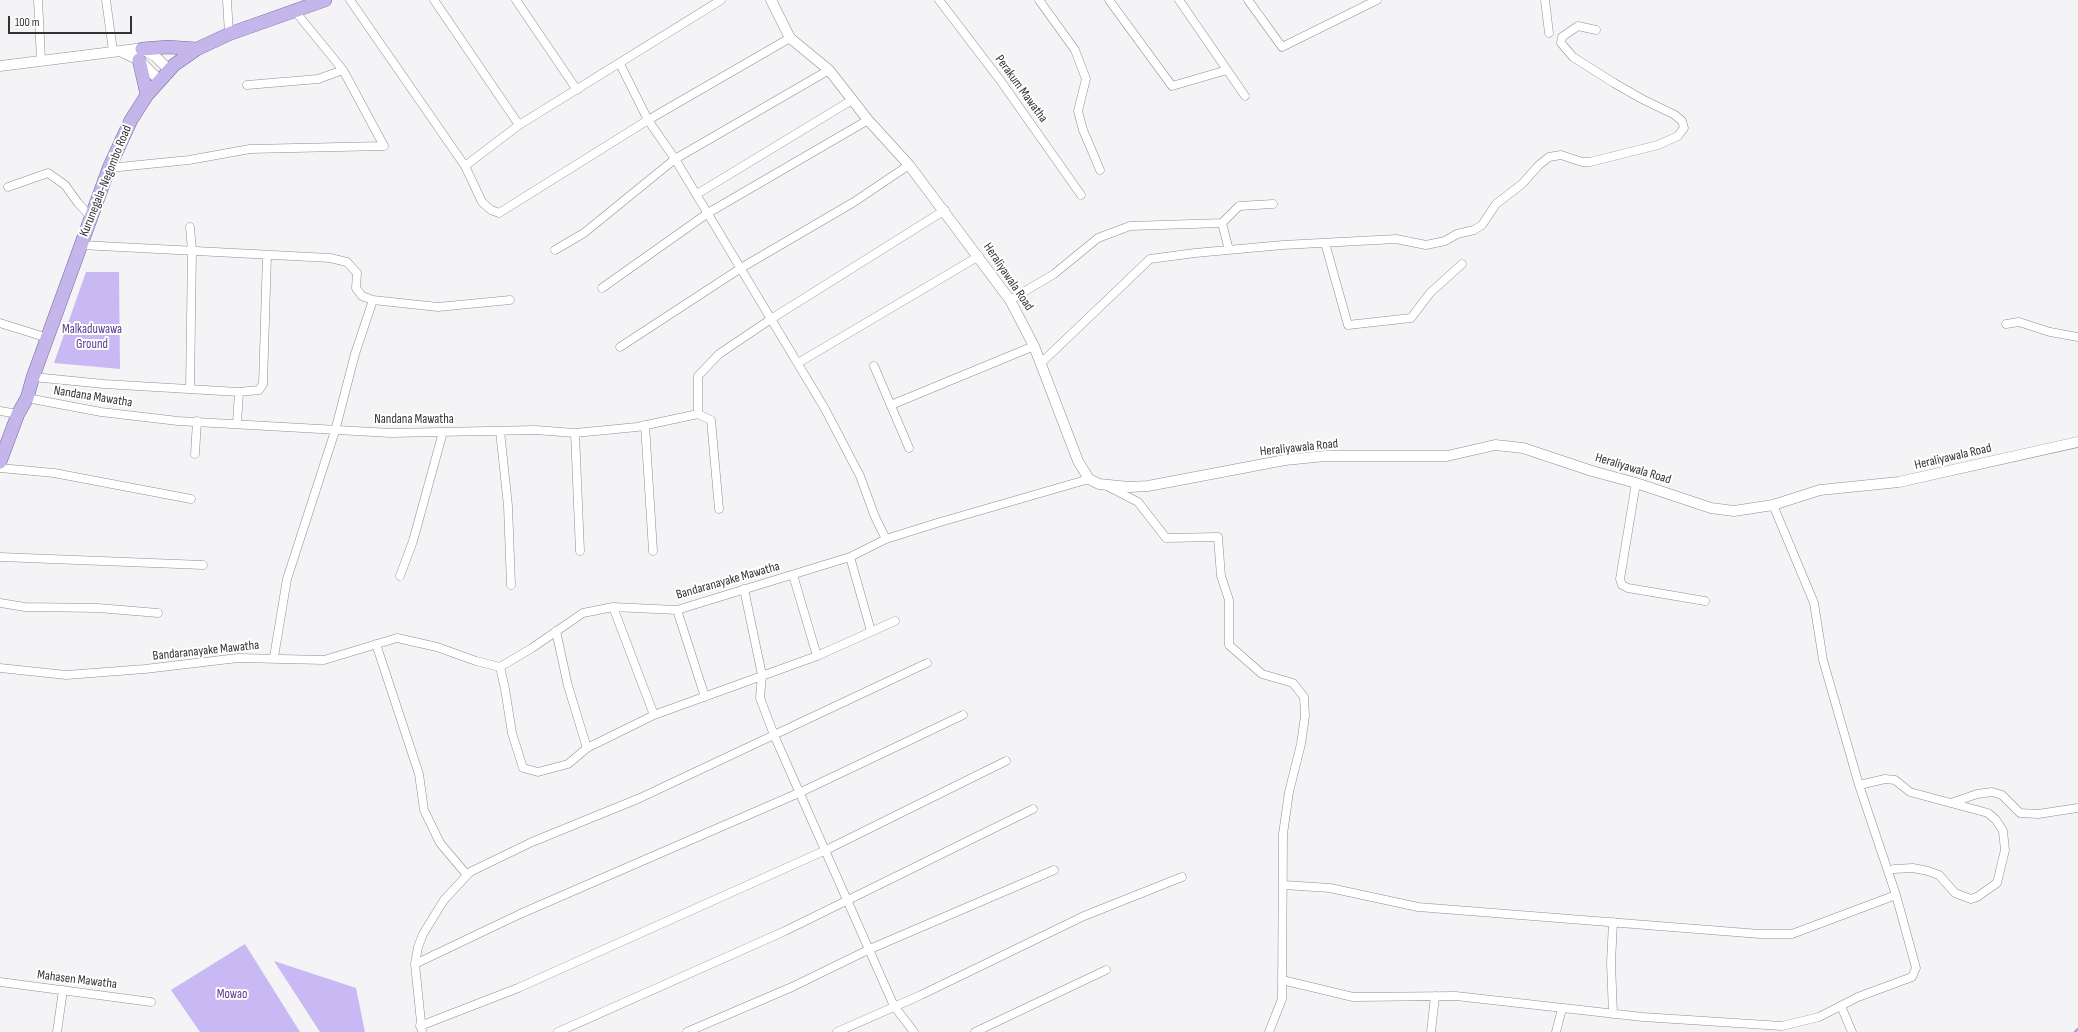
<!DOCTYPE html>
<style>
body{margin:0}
#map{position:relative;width:2078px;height:1032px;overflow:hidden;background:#f4f3f6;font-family:"Sofia Sans Condensed",sans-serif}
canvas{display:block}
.scale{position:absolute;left:8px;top:16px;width:124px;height:18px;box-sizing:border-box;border:2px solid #333334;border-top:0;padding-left:5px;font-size:12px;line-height:14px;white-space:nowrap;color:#333334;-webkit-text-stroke:3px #fff;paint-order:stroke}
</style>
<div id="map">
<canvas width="2078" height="1032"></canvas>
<div class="scale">100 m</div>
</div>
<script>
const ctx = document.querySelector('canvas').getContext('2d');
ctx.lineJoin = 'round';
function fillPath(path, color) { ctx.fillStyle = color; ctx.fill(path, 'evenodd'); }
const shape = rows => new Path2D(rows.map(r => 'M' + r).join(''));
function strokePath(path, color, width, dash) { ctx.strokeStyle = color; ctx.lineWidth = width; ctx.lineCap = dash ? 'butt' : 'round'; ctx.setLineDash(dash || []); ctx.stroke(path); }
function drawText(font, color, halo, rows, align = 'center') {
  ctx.font = font + ' "Sofia Sans Condensed",sans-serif'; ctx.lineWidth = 4; ctx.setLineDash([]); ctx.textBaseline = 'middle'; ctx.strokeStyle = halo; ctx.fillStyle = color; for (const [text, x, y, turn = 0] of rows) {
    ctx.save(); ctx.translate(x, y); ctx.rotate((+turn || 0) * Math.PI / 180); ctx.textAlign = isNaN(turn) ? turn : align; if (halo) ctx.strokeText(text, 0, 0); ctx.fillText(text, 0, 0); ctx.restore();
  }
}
const green = shape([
 [86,272,119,272,120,369,54,363],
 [245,944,300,1032,200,1032,171,990],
 [274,961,356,988,365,1032,320,1032]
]);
const stream = shape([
 [2075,1032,2078,1029]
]);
const minor = shape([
 [38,0,41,60],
 [106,0,113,51],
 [227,0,229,34],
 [350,0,465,166,519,125,721,0],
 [434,0,519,125],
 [516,0,577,90],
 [939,0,1000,80,1081,195],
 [1039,0,1075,50,1086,79,1078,111,1083,130,1100,170],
 [1109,0,1172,86,1227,70],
 [1179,0,1245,96],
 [1248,0,1282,47,1377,0],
 [1545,0,1549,33],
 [620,64,648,120,675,159,825,409,860,476,875,517,886,539],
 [247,85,318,79,343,70],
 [465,166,482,202,491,210,499,213,648,120,790,38],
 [109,168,189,160,250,149,384,146,343,70,294,10],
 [8,187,48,173,65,185,78,203,90,216],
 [697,194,852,100],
 [1222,223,1229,250],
 [1325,243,1348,325,1411,318,1430,293,1462,264],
 [81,245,330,258,347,262,357,273,356,288,362,296,373,300,355,354,335,431,287,579,274,657],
 [555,250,584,233,675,159,829,70],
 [602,288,708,213,868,120],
 [373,300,438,307,510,300],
 [1010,300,1054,274,1098,238,1130,226,1222,223,1239,206,1273,204],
 [0,323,48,338],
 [2006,324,2019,322,2050,332,2078,337],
 [620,347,741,268,854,202,909,165],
 [798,363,979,256],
 [1040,364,1150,259,1195,253,1283,245,1396,239,1426,245,1445,241,1457,234,1474,230,1482,225,1496,204,1522,184,1539,165,1549,157,1561,155,1582,162,1590,162,1658,145,1678,136,1684,128,1682,121,1675,115,1642,99,1614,83,1573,57,1561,43,1562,37,1578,26,1596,30],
 [874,366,909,448],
 [33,377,104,384,239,392,259,390,263,384,267,255],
 [190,388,192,251,190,227],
 [27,398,101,412,178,421,391,433,535,430,575,433,637,427,698,414,711,420,719,509],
 [891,405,1034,346],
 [0,411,18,414],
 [698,414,698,376,719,354,771,319,945,210],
 [237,423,239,392],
 [645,425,653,551],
 [500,431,508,506,511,585],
 [575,433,580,551],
 [195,454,197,421],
 [0,468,54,473,191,499],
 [1636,483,1620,579,1622,585,1628,588,1705,601],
 [1107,486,1138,502,1166,538,1218,537,1221,576,1229,600,1229,645,1262,674,1293,683,1304,697,1305,716,1301,744,1289,792,1283,834,1282,999,1269,1032],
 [0,557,203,565],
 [850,557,871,631],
 [793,575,817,656],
 [400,576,413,541,443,432],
 [744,589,762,675,760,698,774,735,894,1006,914,1032],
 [0,603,25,607,98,608,158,613],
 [613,607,654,715],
 [677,610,705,697],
 [556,631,568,686,587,748],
 [376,644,419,774,424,810,440,843,467,875],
 [500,667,505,689,512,733,523,768,538,772,568,764,587,748,654,715,817,656,895,621],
 [0,668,66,675,145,669,238,658,324,660,397,638,437,647,476,661,500,667,532,648,583,613,613,607,677,610,850,557,886,539,937,523,1089,479],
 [1859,785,1885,779,1895,780,1910,792,1988,813,1996,820,2003,831,2005,850,1997,883,1977,897,1971,899,1955,893,1939,875,1928,871,1913,868,1894,869],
 [1951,803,1977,794,1992,792,2002,795,2020,813,2038,814,2078,808],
 [1284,885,1330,888,1418,907,1760,934,1792,934,1896,895,1859,785,1840,719,1823,660,1814,603,1773,505],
 [415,964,520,914,801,792,963,715],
 [1282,980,1353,997,1456,996,1643,1017,1782,1026,1819,1017,1858,997,1912,977,1916,968,1896,895],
 [0,982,151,1002],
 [1841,1006,1852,1032],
 [1613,1014,1611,963,1613,922],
 [420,1026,518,988,826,850,1006,761],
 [57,1032,63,990],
 [422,1032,415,964,418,947,423,934,444,900,470,872,532,842,640,798,927,663],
 [558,1032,785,931,1033,809],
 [687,1032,792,987,870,949,1054,870],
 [837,1032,921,995,1084,916,1182,877],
 [975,1032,1106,970],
 [1431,1032,1435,996],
 [1556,1032,1562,1009]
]);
const tertiary = shape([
 [771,0,790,38,829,70,868,120,909,165,1010,300,1034,346,1078,461,1089,479,1099,484,1129,487,1148,486,1285,460,1325,456,1447,456,1495,445,1523,448,1592,471,1636,483,1711,508,1734,511,1773,505,1820,490,1899,482,2078,442],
 [120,51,139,60,159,80],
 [0,66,136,49,142,49,155,56,169,70]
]);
const primary = shape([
 [142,49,168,47,197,49],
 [139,60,147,95],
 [0,462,18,414,27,398,33,377,109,168,131,120,147,95,174,65,197,49,229,34,325,0]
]);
const streetNames = [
 ["Perakum Mawatha",1021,89,54],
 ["Kurunegala-Negombo Road",106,181,-68],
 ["Heraliyawala Road",1008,277,56],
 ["Nandana Mawatha",93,397,9],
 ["Nandana Mawatha",414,420],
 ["Heraliyawala Road",1299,448,-6],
 ["Heraliyawala Road",1953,457,-13],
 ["Heraliyawala Road",1633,469,17],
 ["Bandaranayake Mawatha",728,581,-16],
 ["Bandaranayake Mawatha",206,651,-6],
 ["Mahasen Mawatha",77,980,7]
];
const parkNames = [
 ["Malkaduwawa",92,330],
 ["Ground",92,345],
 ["Mowao",232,995]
];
fillPath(green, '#c8b9f4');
strokePath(stream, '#b09be8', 2.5);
strokePath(minor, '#8f8f91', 9);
strokePath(tertiary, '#8f8f91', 11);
strokePath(primary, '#7868a2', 14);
strokePath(minor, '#fff', 8);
strokePath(tertiary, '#fff', 10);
strokePath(primary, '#c4b5eb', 13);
drawText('13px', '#333334', '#fff', streetNames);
drawText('13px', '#593a93', '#fff', parkNames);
</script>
